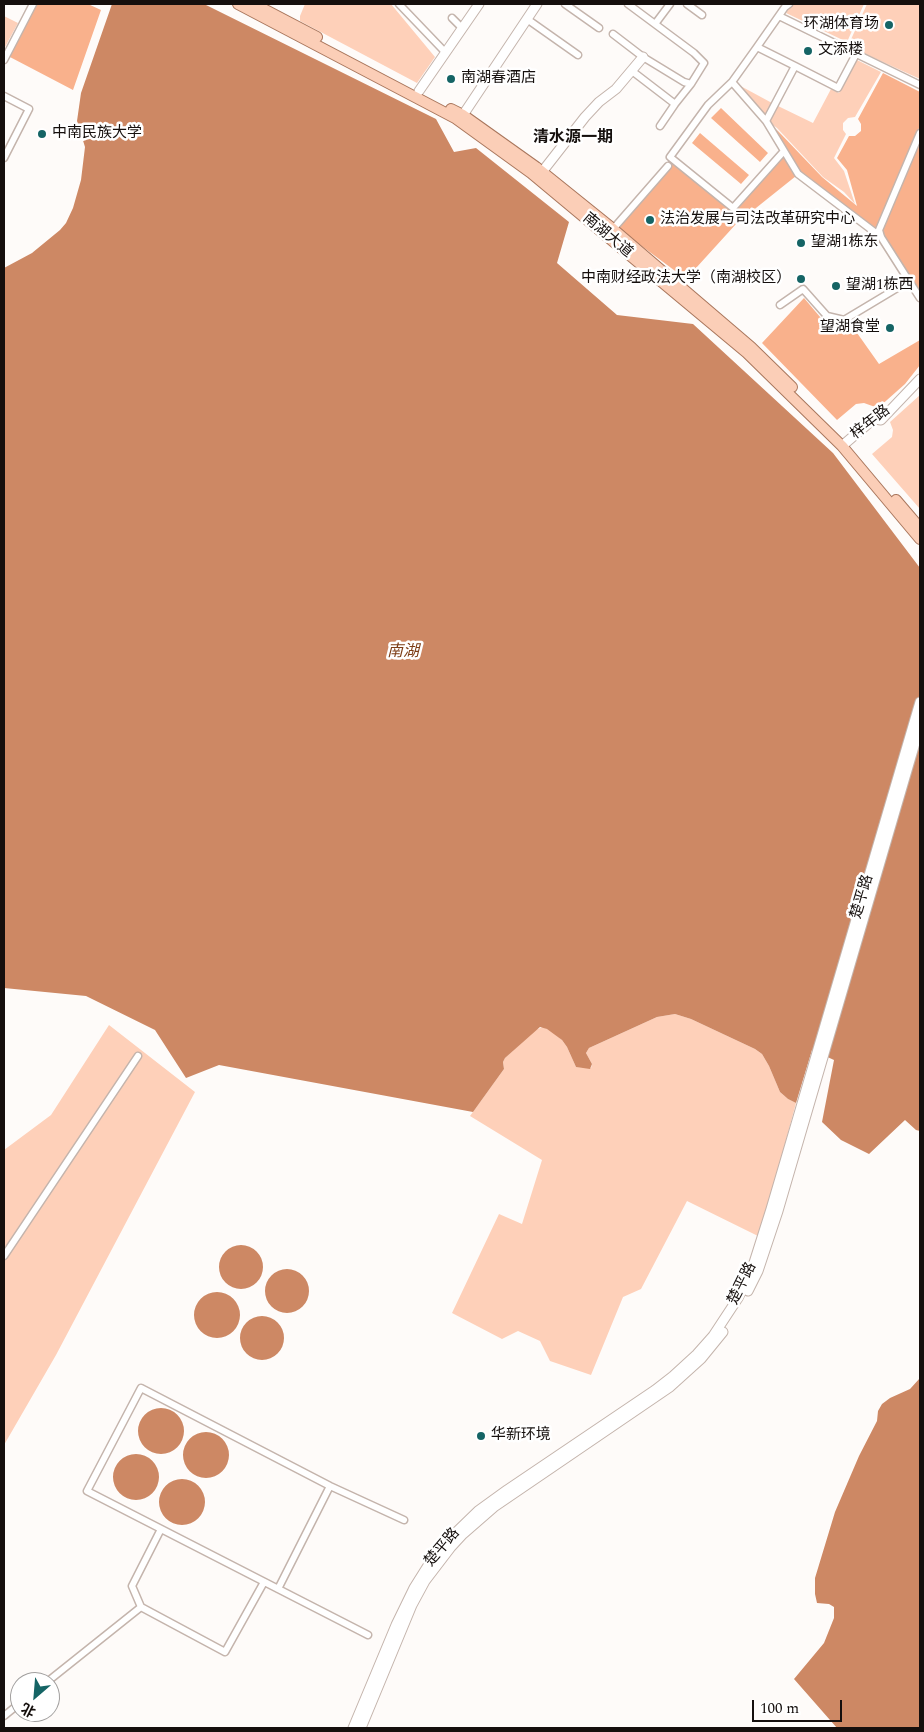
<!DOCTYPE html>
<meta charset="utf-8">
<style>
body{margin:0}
#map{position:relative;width:924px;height:1732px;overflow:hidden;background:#fefbf9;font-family:Spectral,"Noto Sans SC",serif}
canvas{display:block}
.frame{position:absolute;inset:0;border:5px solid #150f0d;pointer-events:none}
.north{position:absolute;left:10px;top:1672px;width:50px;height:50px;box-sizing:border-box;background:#fff;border:1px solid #a19f9e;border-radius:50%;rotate:207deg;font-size:14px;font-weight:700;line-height:20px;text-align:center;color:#150f0d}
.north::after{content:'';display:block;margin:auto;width:18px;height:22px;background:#156465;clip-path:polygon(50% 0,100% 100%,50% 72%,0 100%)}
.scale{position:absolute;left:752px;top:1700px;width:90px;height:22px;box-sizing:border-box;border:2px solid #150f0d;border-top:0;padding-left:6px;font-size:15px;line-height:18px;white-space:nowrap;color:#150f0d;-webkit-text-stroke:4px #fff;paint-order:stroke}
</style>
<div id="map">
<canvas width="924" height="1732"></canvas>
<div class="frame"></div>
<div class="north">北</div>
<div class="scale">100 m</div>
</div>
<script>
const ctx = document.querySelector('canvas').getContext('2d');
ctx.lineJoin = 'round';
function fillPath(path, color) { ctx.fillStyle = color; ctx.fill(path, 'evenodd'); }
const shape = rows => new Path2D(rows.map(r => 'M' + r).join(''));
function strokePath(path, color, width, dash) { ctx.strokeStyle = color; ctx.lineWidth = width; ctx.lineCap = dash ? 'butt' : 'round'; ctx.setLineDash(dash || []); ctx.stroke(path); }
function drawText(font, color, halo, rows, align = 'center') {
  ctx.font = font + ' Spectral,"Noto Sans SC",serif'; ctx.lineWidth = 5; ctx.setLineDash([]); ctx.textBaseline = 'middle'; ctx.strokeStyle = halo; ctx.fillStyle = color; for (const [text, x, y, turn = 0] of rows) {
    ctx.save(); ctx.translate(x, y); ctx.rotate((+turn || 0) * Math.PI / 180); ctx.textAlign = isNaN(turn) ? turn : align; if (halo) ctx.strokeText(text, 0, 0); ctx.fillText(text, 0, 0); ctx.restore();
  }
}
const green = shape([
 [305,4,391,4,435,57,417,83,300,21,300,16],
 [792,4,864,4,847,42,786,13],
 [867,4,920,4,920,79,848,46],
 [4,16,18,23,4,49],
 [857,60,881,72,855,117,848,118,843,123,843,130,846,134,834,158,844,171,855,204,844,192,823,177,777,128,769,122,778,106,813,123,831,89,839,93],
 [735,83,772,103,765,117],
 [920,395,920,509,872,454,892,437,893,430,890,422],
 [675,1014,691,1019,755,1049,762,1054,769,1066,780,1092,788,1099,796,1103,760,1237,687,1201,641,1289,623,1297,591,1375,550,1361,540,1341,518,1331,502,1339,452,1313,499,1214,522,1224,542,1160,470,1116,504,1069,503,1062,505,1058,535,1030,543,1027,552,1031,562,1040,567,1047,576,1067,591,1068,592,1064,586,1053,589,1048,657,1017],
 [109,1025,195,1092,56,1355,4,1445,4,1150,51,1115]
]);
const forest = shape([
 [36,4,88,4,101,10,73,90,8,56],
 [883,73,920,92,920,126,876,229,800,172,769,123,778,131,822,177,857,206,847,170,837,158,849,136,855,136,861,131,861,124,858,119],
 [721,108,768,153,760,162,711,118],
 [700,133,749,175,741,184,692,143],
 [920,143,920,291,886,238,882,229],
 [784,157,796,176,736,224,686,279,616,227,669,161,734,212],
 [804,298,826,324,841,328,850,323,879,364,920,340,920,365,905,384,878,408,864,403,856,404,837,420,762,343]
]);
const water = shape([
 [112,4,204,4,436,119,454,152,476,148,569,222,557,263,617,315,693,324,833,453,920,568,920,1131,916,1130,905,1120,869,1154,841,1140,822,1122,834,1060,812,1050,796,1103,788,1099,780,1092,769,1066,762,1054,755,1049,691,1019,675,1014,657,1017,589,1048,586,1053,592,1064,590,1069,576,1067,567,1047,562,1040,547,1029,540,1027,505,1058,503,1062,504,1069,473,1112,219,1065,186,1078,155,1030,86,996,4,988,4,268,32,253,60,230,66,223,73,208,81,180,85,147,77,121,81,93],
 '219 1267a22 22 0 1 1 44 0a22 22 0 1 1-44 0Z',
 '265 1291a22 22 0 1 1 44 0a22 22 0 1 1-44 0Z',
 '194 1315a23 23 0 1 1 46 0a23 23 0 1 1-46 0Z',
 '240 1338a22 22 0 1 1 44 0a22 22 0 1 1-44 0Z',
 [920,1378,920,1728,837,1728,794,1679,824,1643,834,1618,834,1607,829,1604,817,1603,815,1594,815,1578,835,1512,859,1456,877,1421,878,1411,882,1404,890,1398,910,1389],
 '138 1431a23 23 0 1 1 46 0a23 23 0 1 1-46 0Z',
 '183 1455a23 23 0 1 1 46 0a23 23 0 1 1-46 0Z',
 '113 1477a23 23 0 1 1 46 0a23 23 0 1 1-46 0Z',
 '159 1502a23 23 0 1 1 46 0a23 23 0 1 1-46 0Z'
]);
const street = shape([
 [399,4,445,52],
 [565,4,599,28],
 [687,4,702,15],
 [789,4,785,7,757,47,795,66,766,121,798,174,881,237],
 [779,16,920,85],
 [452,18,462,28],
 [527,19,578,55],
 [655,24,670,4],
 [613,34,643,57,684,82,691,84,704,63,694,53,628,4],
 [4,60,33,4],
 [795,66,838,88,856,54],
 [632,71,675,104],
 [732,82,757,47],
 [4,96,29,109,4,158],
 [766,121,732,82,708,105,670,157,733,208,784,151],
 [660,126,675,104,691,84],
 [613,229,668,166],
 [909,281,920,298],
 [780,305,803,289,827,316,844,320,909,281,881,237,879,230,920,133],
 [4,1256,138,1056],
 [161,1529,132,1586,141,1607,225,1652,264,1582],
 [278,1589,330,1486],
 [368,1635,87,1491,141,1388,330,1486,404,1520],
 [47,1682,141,1607],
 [4,1716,20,1703]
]);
const secondary = shape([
 [419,91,479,4],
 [463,115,537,4],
 [542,172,585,117,599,102,616,89,643,57],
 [842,446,870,422,875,419,881,420,920,379],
 [748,1291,758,1271,778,1211,920,726],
 [353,1728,396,1625,414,1588,436,1553,445,1543,478,1511,507,1490,655,1390,673,1376,697,1354,713,1336,738,1298,752,1269,771,1209,920,702],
 [361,1728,412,1605,425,1581,451,1547,463,1534,494,1507,670,1387,701,1359,723,1332]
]);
const primary = shape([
 [238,4,455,118,531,173,747,353,842,446,920,539],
 [254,4,317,37],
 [451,109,463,115,536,167,613,229,751,347,792,387],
 [896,500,920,528]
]);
const markers = [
 [889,25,5,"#156465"],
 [808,51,5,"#156465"],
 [451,79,5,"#156465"],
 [42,134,5,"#156465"],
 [650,220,5,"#156465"],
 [801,243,5,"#156465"],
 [801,279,5,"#156465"],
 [836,286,5,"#156465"],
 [890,328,5,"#156465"],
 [481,1436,5,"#156465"]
];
const poiNames = [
 ["环湖体育场",879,25,"right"],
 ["文添楼",818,51],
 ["南湖春酒店",461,79],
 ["中南民族大学",52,134],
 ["法治发展与司法改革研究中心",660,220],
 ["望湖1栋东",811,243],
 ["中南财经政法大学（南湖校区）",791,279,"right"],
 ["望湖1栋西",846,286],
 ["望湖食堂",880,328,"right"],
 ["华新环境",491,1436]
];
const streetNames = [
 ["南湖大道",607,236,40],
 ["梓年路",871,423,-38],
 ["楚平路",863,897,-74],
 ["楚平路",743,1284,-64],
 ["楚平路",443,1548,-50]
];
const neighbourhoodNames = [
 ["清水源一期",573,139]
];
const waterNames = [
 ["南湖",403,653]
];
fillPath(green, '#fed0b9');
fillPath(forest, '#f9b18c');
fillPath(water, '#cd8864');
strokePath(street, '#c4b4ac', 9);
strokePath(secondary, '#c4b4ac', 11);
strokePath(primary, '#a9765c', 12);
strokePath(street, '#fff', 6);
strokePath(secondary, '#fff', 9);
strokePath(primary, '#fbceb7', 10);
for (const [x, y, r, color] of markers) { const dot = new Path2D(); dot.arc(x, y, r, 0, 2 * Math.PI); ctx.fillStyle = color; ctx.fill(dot); strokePath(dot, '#fff', 2); }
drawText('15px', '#150f0d', '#fff', poiNames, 'left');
drawText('15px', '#150f0d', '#fff', streetNames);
drawText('bold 16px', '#150f0d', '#fff', neighbourhoodNames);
drawText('italic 16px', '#7c3c15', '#fff', waterNames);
</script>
